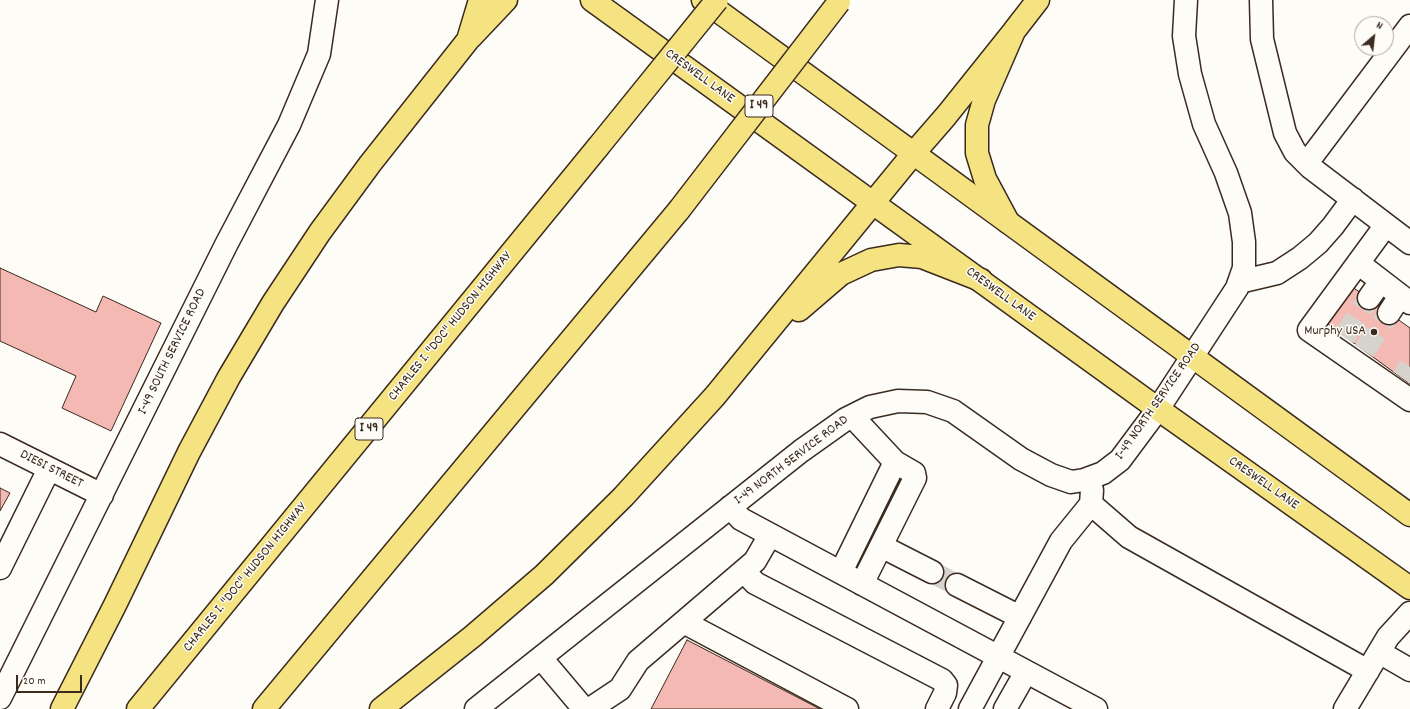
<!DOCTYPE html>
<style>
body{margin:0}
#map{position:relative;width:1410px;height:709px;overflow:hidden;background:#fdfcf7;font-family:Dekko,sans-serif}
canvas{display:block}
.north{position:absolute;left:1354px;top:16px;width:40px;height:40px;box-sizing:border-box;background:#fdfcf7;border:1px solid #afa8a0;border-radius:50%;rotate:28deg;font-size:11px;font-weight:700;line-height:16px;text-align:center;color:#3b2a1e}
.north::after{content:'';display:block;margin:auto;width:14px;height:18px;background:#3b2a1e;clip-path:polygon(50% 0,100% 100%,50% 72%,0 100%)}
.scale{position:absolute;left:16px;top:675px;width:66px;height:18px;box-sizing:border-box;border:2px solid #3b2a1e;border-top:0;padding-left:5px;font-size:12px;line-height:14px;white-space:nowrap;color:#3b2a1e;-webkit-text-stroke:3px #fdfcf7;paint-order:stroke}
</style>
<div id="map">
<canvas width="1410" height="709"></canvas>
<div class="north">N</div>
<div class="scale">20 m</div>
</div>
<script>
const ctx = document.querySelector('canvas').getContext('2d');
ctx.lineJoin = 'round';
function fillPath(path, color) { ctx.fillStyle = color; ctx.fill(path, 'evenodd'); }
const shape = rows => new Path2D(rows.map(r => 'M' + r).join(''));
function strokePath(path, color, width, dash) { ctx.strokeStyle = color; ctx.lineWidth = width; ctx.lineCap = dash ? 'butt' : 'round'; ctx.setLineDash(dash || []); ctx.stroke(path); }
function drawText(font, color, halo, rows, align = 'center') {
  ctx.font = font + ' Dekko,sans-serif'; ctx.lineWidth = 3; ctx.setLineDash([]); ctx.textBaseline = 'middle'; ctx.strokeStyle = halo; ctx.fillStyle = color; for (const [text, x, y, turn = 0] of rows) {
    ctx.save(); ctx.translate(x, y); ctx.rotate((+turn || 0) * Math.PI / 180); ctx.textAlign = isNaN(turn) ? turn : align; if (halo) ctx.strokeText(text, 0, 0); ctx.fillText(text, 0, 0); ctx.restore();
  }
}
const building = shape([
 [0,268,96,312,103,296,161,323,111,431,62,408,76,376,0,341,0,268],
 [1351,286,1410,328,1410,384,1325,322,1351,286],
 [0,488,10,493,0,511,0,488],
 [687,640,820,709,651,709,687,640]
]);
const minorTunnel = shape([
 [1344,337,1369,298],
 [1364,351,1389,313],
 [1402,378,1410,367],
 [932,572,957,585]
]);
const minor = shape([
 [1261,0,1262,39,1285,133,1295,152,1310,167,1410,243],
 [1307,163,1410,26],
 [1386,225,1309,330,1410,400],
 [1358,263,1410,303],
 [1239,282,1277,273,1300,258,1318,243,1333,226,1353,199],
 [1369,298,1381,281],
 [1389,313,1400,296],
 [852,416,895,462,914,473,915,478,862,584],
 [0,444,102,495],
 [1091,504,1129,537,1368,671],
 [730,507,741,519,1096,709],
 [881,546,932,572],
 [0,568,49,469],
 [744,571,755,583,942,680,946,685,945,693,937,709],
 [841,572,895,462],
 [957,585,1020,617],
 [685,621,691,626,847,709],
 [1379,652,1410,670],
 [541,658,584,709],
 [0,698,226,245,289,125,319,54,327,0],
 [476,709,801,451,846,419,870,407,898,401,927,402,953,411,1021,459,1051,475,1071,482,1084,480,1103,473,1120,460,1158,409,1237,288,1244,268,1244,242,1240,213,1226,173,1204,124,1190,74,1184,36,1186,0],
 [590,709,620,689,638,661,755,561,770,535],
 [970,709,1061,541,1091,504,1092,490],
 [1005,709,1026,672],
 [1345,709,1388,637,1410,613]
]);
const major = shape([
 [592,0,1158,409,1410,588],
 [703,0,1410,515]
]);
const highway = shape([
 [471,37,506,0],
 [1008,222,985,179,977,153,977,125,984,100,1014,31,1038,0],
 [799,310,841,274,871,260,899,255,922,257,981,280],
 [62,709,115,605,189,452,229,377,273,303,320,232,370,164,468,40,480,0],
 [138,709,598,147],
 [264,709,679,210],
 [381,709,473,636,544,575,623,497,715,396,913,154,946,116,1014,31]
]);
const highwayBridge = shape([
 [598,147,717,0],
 [679,210,839,2]
]);
const markers = [
 [1374,332,4,"#3b2a1e"]
];
const shields = [
 [759,106,28],
 [369,429,28]
];
const shieldNames = [
 ["I 49",759,106],
 ["I 49",369,429]
];
const streetNames = [
 ["CRESWELL LANE",699,77,36],
 ["CRESWELL LANE",1000,295,36],
 ["CHARLES I. \"DOC\" HUDSON HIGHWAY",451,327,-51],
 ["I-49 SOUTH SERVICE ROAD",173,352,-64],
 ["I-49 NORTH SERVICE ROAD",1159,402,-55],
 ["I-49 NORTH SERVICE ROAD",792,461,-37],
 ["DIESI STREET",51,470,27],
 ["CRESWELL LANE",1263,484,35],
 ["CHARLES I. \"DOC\" HUDSON HIGHWAY",246,578,-51]
];
const poiNames = [
 ["Murphy USA",1366,332]
];
fillPath(building, '#f5b9b3');
strokePath(building, '#3b2a1e', 1);
strokePath(minorTunnel, '#d6d2cc', 22, [22, 11]);
strokePath(minor, '#3b2a1e', 25);
strokePath(major, '#3b2a1e', 25);
strokePath(highway, '#3b2a1e', 25);
strokePath(minor, '#fdfcf7', 22);
strokePath(major, '#f5e382', 22);
strokePath(highway, '#f5e382', 22);
strokePath(highwayBridge, '#3b2a1e', 25, []);
strokePath(highwayBridge, '#f5e382', 22);
for (const [x, y, r, color] of markers) { const dot = new Path2D(); dot.arc(x, y, r, 0, 2 * Math.PI); ctx.fillStyle = color; ctx.fill(dot); strokePath(dot, '#fdfcf7', 1.5); }
for (const [x, y, w] of shields) { const box = new Path2D(); box.roundRect(x - w / 2, y - 11, w, 22, 3); ctx.fillStyle = '#fdfcf7'; ctx.fill(box); strokePath(box, '#3b2a1e', 1); }
drawText('bold 13px', '#3b2a1e', null, shieldNames);
drawText('14px', '#3b2a1e', '#fdfcf7', streetNames);
drawText('14px', '#3b2a1e', '#fdfcf7', poiNames, 'right');
</script>
